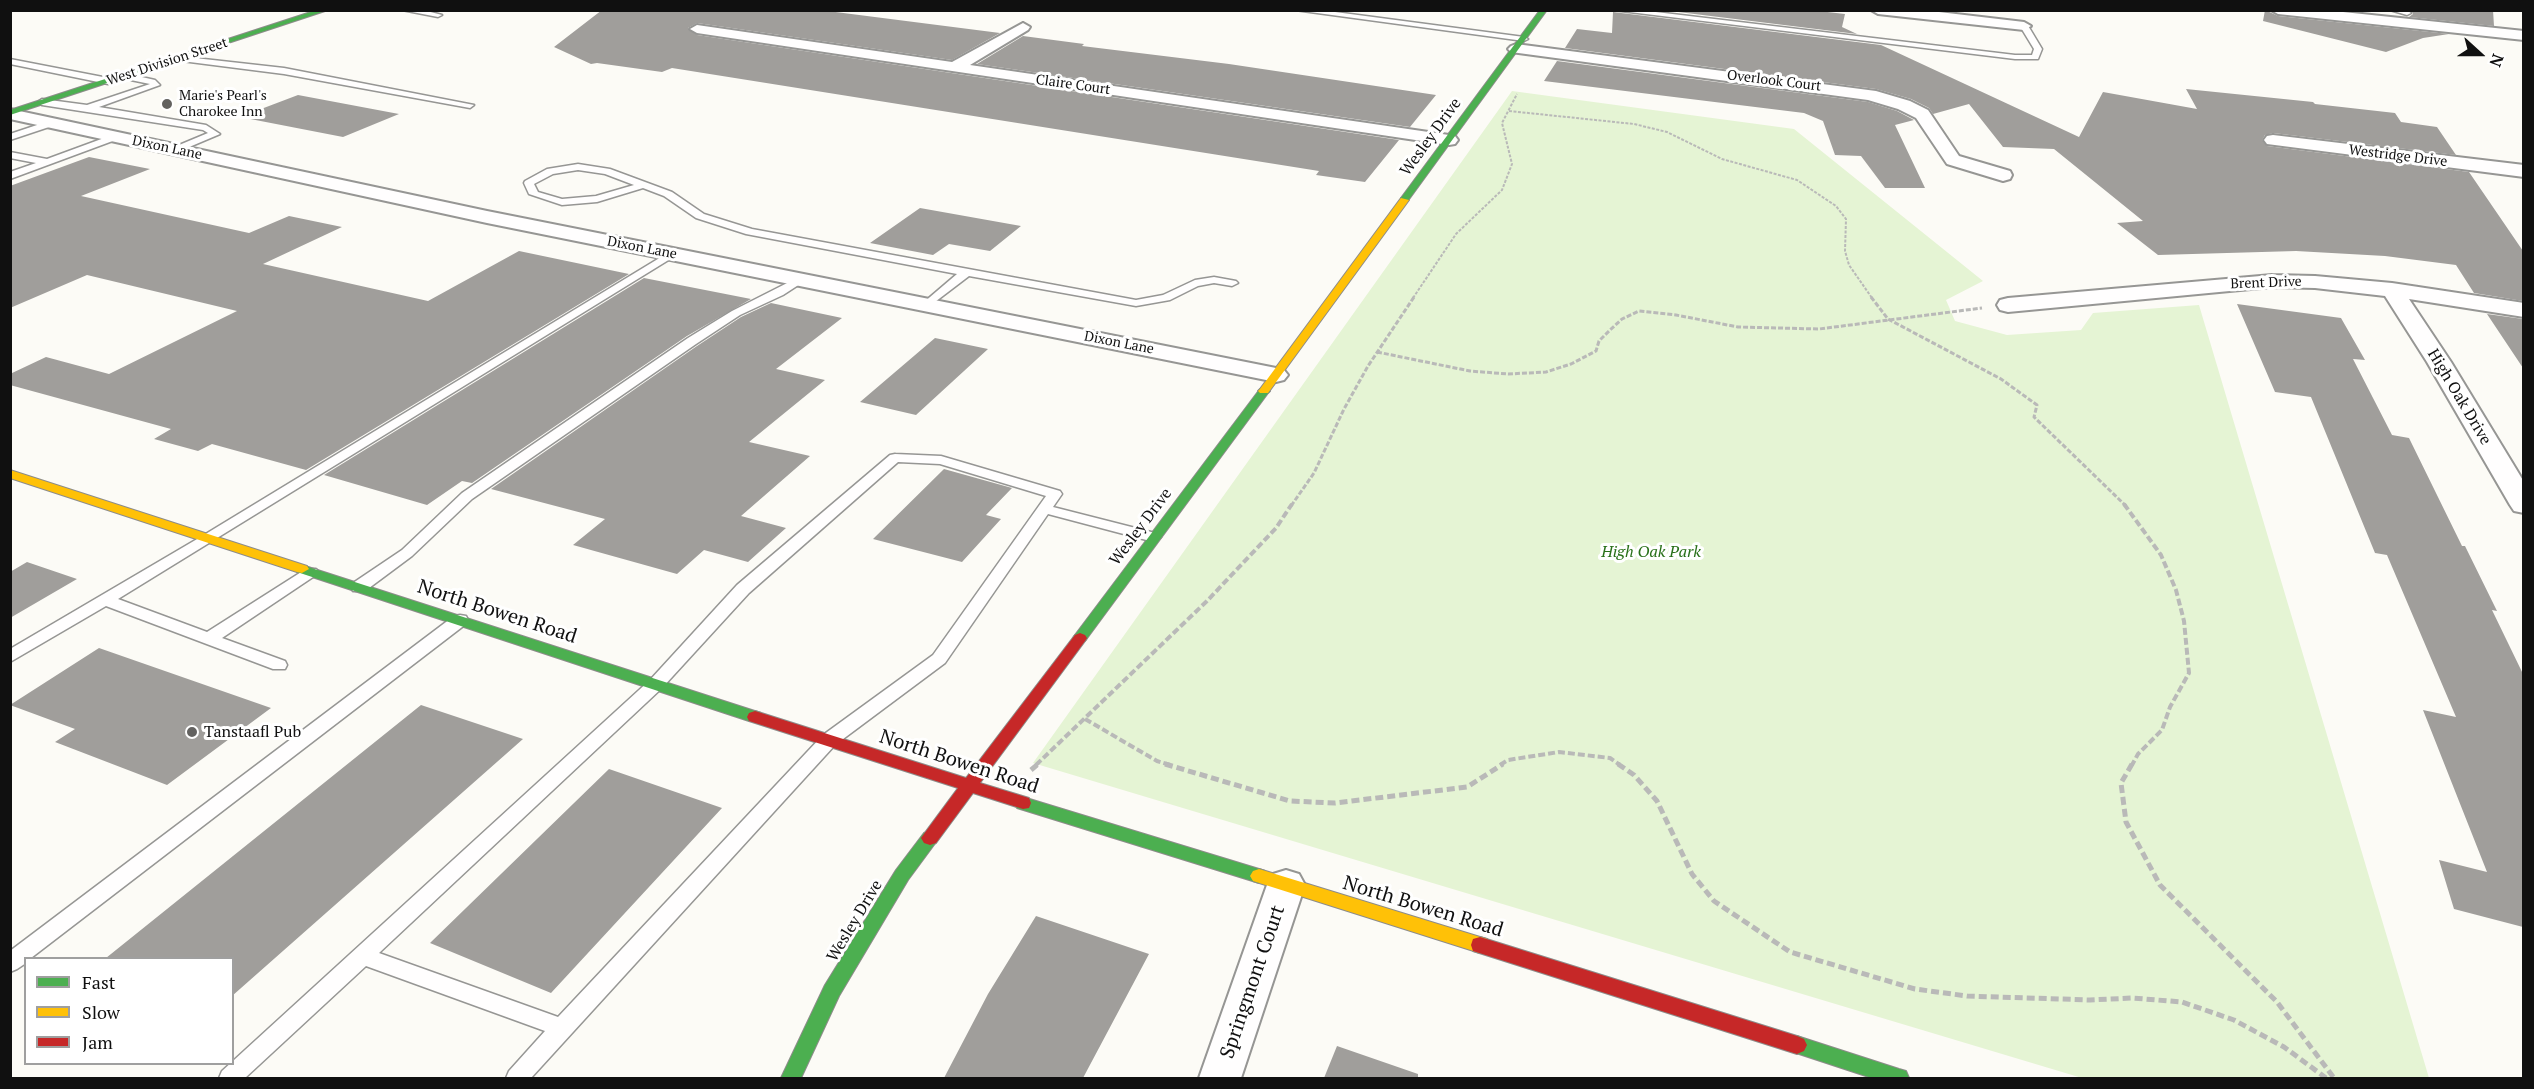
<!DOCTYPE html>
<style>
body{margin:0}
#map{position:relative;width:2534px;height:1089px;overflow:hidden;background:#fcfbf6;font-family:"PT Serif",serif}
canvas{display:block}
.frame{position:absolute;inset:0;border:12px solid #101010;pointer-events:none}
.legend{position:absolute;left:24px;top:957px;width:210px;height:108px;box-sizing:border-box;background:#fff;border:2px solid #9f9f9f;margin:0;padding:8px 10px;list-style:none;font-size:18px;color:#101010}
.legend li{display:flex;align-items:center;gap:12px;height:30px}
.legend b{width:30px;border:2px solid #9f9f9f}
.north{position:absolute;left:2450px;top:24px;width:60px;height:60px;-webkit-text-stroke:4px #fff;paint-order:stroke;rotate:111deg;font-size:16px;font-weight:700;line-height:24px;text-align:center;color:#101010}
.north::after{content:'';display:block;margin:auto;width:21px;height:27px;background:#101010;clip-path:polygon(50% 0,100% 100%,50% 72%,0 100%)}
</style>
<div id="map">
<canvas width="2534" height="1089"></canvas>
<div class="frame"></div>
<ul class="legend">
<li><b style="height:8px;background:#4caf50"></b>Fast</li>
<li><b style="height:8px;background:#ffc107"></b>Slow</li>
<li><b style="height:8px;background:#c62828"></b>Jam</li>
</ul>
<div class="north">N</div>
</div>
<script>
const ctx = document.querySelector('canvas').getContext('2d');
ctx.lineJoin = 'round';
function fillPath(path, color) { ctx.fillStyle = color; ctx.fill(path, 'evenodd'); }
const shape = rows => new Path2D(rows.map(r => 'M' + r).join(''));
function strokePath(path, color, width, dash) { ctx.strokeStyle = color; ctx.lineWidth = width; ctx.lineCap = dash ? 'butt' : 'round'; ctx.setLineDash(dash || []); ctx.stroke(path); }
function drawText(font, color, halo, rows, align = 'center') {
  ctx.font = font + ' "PT Serif",serif'; ctx.lineWidth = 6; ctx.setLineDash([]); ctx.textBaseline = 'middle'; ctx.strokeStyle = halo; ctx.fillStyle = color; for (const [text, x, y, turn = 0] of rows) {
    ctx.save(); ctx.translate(x, y); ctx.rotate((+turn || 0) * Math.PI / 180); ctx.textAlign = isNaN(turn) ? turn : align; if (halo) ctx.strokeText(text, 0, 0); ctx.fillText(text, 0, 0); ctx.restore();
  }
}
const green = shape([
 [1512,91,1794,129,1983,281,1946,300,1955,321,2007,335,2081,330,2093,313,2199,305,2429,1078,2082,1078,1033,763]
]);
const building = shape([
 [602,10,820,10,1000,33,952,60,697,23,688,28,697,35,1399,140,1365,182,1316,175,1319,171,672,68,662,72,597,63,591,64,554,47],
 [1662,10,1810,10,1845,14,1842,27,1857,34],
 [2265,10,2278,16,2449,34,2423,38,2386,52,2263,21],
 [2411,10,2493,10,2494,26,2409,17,2413,14],
 [1613,12,1881,45,2079,137,2103,92,2197,109,2186,89,2313,102,2315,104,2395,113,2401,122,2437,127,2456,155,2273,133,2265,135,2262,140,2267,146,2469,172,2523,251,2523,301,2474,293,2456,265,2385,256,2296,251,2158,255,2117,223,2143,221,2054,149,2003,147,1969,104,1933,114,1929,108,1911,99,1876,89,1565,48,1577,29,1612,33],
 [1023,36,1084,44,1082,46,1229,64,1436,95,1410,127,977,64],
 [1557,61,1868,102,1897,111,1914,120,1895,125,1925,188,1885,188,1861,156,1835,155,1823,121,1804,113,1544,81],
 [298,95,399,114,343,137,240,117],
 [89,157,150,169,81,196,249,233,289,216,342,227,263,264,428,301,519,251,629,274,306,470,212,444,198,451,154,439,171,429,10,385,10,374,46,357,109,374,237,311,87,275,10,308,10,186],
 [920,208,1021,226,990,251,949,244,933,255,870,243],
 [644,278,751,299,687,336,472,483,462,481,427,505,324,475],
 [771,303,842,318,776,369,825,380,749,442,810,456,741,516,786,528,748,562,704,550,677,574,573,545,605,519,491,489,697,346,741,317],
 [2237,304,2341,318,2365,360,2353,359,2392,435,2409,438,2462,546,2465,546,2497,611,2492,610,2523,674,2523,927,2454,909,2439,860,2487,872,2423,710,2456,717,2387,555,2375,553,2311,397,2275,392],
 [2487,314,2523,319,2523,368],
 [935,338,988,349,916,415,860,402],
 [944,469,1012,488,986,515,1001,519,962,562,873,539],
 [27,562,77,579,10,618,10,572],
 [99,648,271,708,167,785,55,742,75,729,10,705],
 [421,705,523,739,232,996,232,958,106,958],
 [609,769,722,808,551,993,430,943],
 [1036,916,1149,954,1083,1078,944,1078,988,994],
 [1337,1046,1418,1074,1418,1078,1324,1078]
]);
const pathFar3 = shape([
 [1509,111,1634,124,1667,132,1722,159,1797,180,1836,206,1846,219,1845,251,1849,265,1872,298],
 [1413,298,1456,234,1502,190,1512,164,1502,123,1517,94]
]);
const pathFar2 = shape([
 [1871,297,1888,319,2001,379,2037,405,2034,417,2126,506],
 [1377,352,1470,371,1508,374,1546,372,1571,364,1596,351,1599,341,1610,330,1622,319,1639,311,1676,315,1738,327,1819,329,1982,308],
 [1291,506,1314,473,1344,409,1368,366,1414,297]
]);
const pathFar1 = shape([
 [2124,504,2161,555,2176,590,2184,621,2189,673,2170,707,2162,730,2138,754,2132,765],
 [1085,719,1157,761,1170,765],
 [1036,765,1207,601,1276,528,1292,504],
 [1500,765,1508,760,1559,752,1610,758,1620,765]
]);
const path = shape([
 [1165,764,1290,801,1335,803,1467,787,1503,764],
 [1618,764,1634,775,1657,801,1692,874,1714,901,1790,952,1915,989,1967,996,2090,1000,2132,998,2182,1002,2234,1020,2284,1047,2326,1078],
 [2132,764,2121,783,2126,822,2160,885,2277,1002,2334,1078],
 [1031,770,1038,764]
]);
const lane = shape([
 [402,10,423,10,442,15,438,17,402,10],
 [1295,10,1320,10,1524,37,1528,39,1524,41,1295,10],
 [1613,10,1639,10,2015,55,2032,55,2034,49,2020,26,2024,24,2027,24,2042,49,2038,59,2015,59,1613,10],
 [2390,10,2406,10,2411,13,2407,15,2390,10],
 [177,56,284,68,474,105,470,108,284,74,174,60,173,58,177,56],
 [10,59,108,78,112,81,108,84,10,64,10,59],
 [124,73,155,80,160,85,99,107,206,125,220,134,175,153,172,152,172,148,208,133,203,130,42,105,38,102,42,99,87,105,150,84,121,78,120,76,124,73],
 [52,120,55,121,55,125,10,140,10,134,52,120],
 [115,134,118,135,118,139,10,179,10,172,36,163,10,158,10,152,47,159,115,134],
 [578,164,610,169,672,192,704,214,752,229,1136,300,1163,295,1195,280,1214,277,1236,281,1238,283,1232,286,1214,283,1198,286,1170,300,1136,306,969,276,927,308,921,305,923,303,957,274,746,234,696,218,664,196,643,188,597,202,562,205,529,194,524,183,525,181,547,169,578,164],
 [578,170,605,174,634,185,596,196,562,199,538,192,534,184,553,174,578,170],
 [671,251,676,254,675,256,118,599,207,632,306,569,316,569,319,572,316,575,222,638,285,661,287,665,285,669,273,669,106,606,10,662,10,649,204,535,671,251],
 [799,277,805,280,803,282,783,295,740,315,696,344,472,499,412,556,365,591,353,591,351,587,353,583,402,550,462,493,688,338,732,311,799,277],
 [895,454,941,456,1060,491,1062,494,1053,507,1159,534,1161,537,1154,542,1048,514,945,663,835,745,531,1078,506,1078,509,1071,545,1031,366,966,245,1078,219,1078,222,1071,650,680,737,585,890,455,895,454],
 [898,462,940,464,1046,496,933,655,823,735,558,1017,379,953,662,688,749,593,898,462],
 [460,615,466,616,468,620,466,624,31,958,26,958,26,963,17,969,10,972,10,951,454,616,460,615]
]);
const street = shape([
 [1871,10,1922,10,2024,22,2031,26,2024,30,1878,14,1871,10],
 [2271,10,2324,10,2524,31,2524,40,2278,14,2271,10],
 [1023,23,1030,27,1028,30,970,65,1449,135,1455,136,1458,140,1455,144,1449,145,697,33,690,29,697,25,952,62,1023,23],
 [1516,44,1876,91,1910,101,1928,110,1959,156,2010,171,2012,175,2010,179,2003,181,1947,164,1916,118,1898,109,1868,100,1511,52,1508,49,1511,46,1516,44],
 [10,109,487,211,1276,368,1284,370,1288,375,1284,380,1276,382,487,223,10,119,10,109],
 [2273,135,2524,165,2524,177,2267,144,2264,140,2267,136,2273,135],
 [2272,275,2315,276,2392,283,2524,303,2524,317,2409,299,2451,362,2524,482,2524,513,2514,511,2510,505,2427,362,2385,296,2315,288,2272,287,2008,312,2000,310,1997,305,2000,300,2008,298,2272,275],
 [1286,870,1299,874,1305,885,1241,1078,1199,1078,1267,885,1273,874,1286,870]
]);
const fast = shape([
 [317,10,328,10,10,115,10,110,317,10],
 [1540,10,1547,10,1407,202,1401,202,1401,198,1540,10],
 [1264,388,1268,389,1270,391,1268,393,1085,641,1075,641,1073,638,1075,635,1260,389,1264,388],
 [302,565,761,713,763,717,761,721,749,721,297,572,295,569,297,566,302,565],
 [1023,797,1259,869,1265,871,1268,876,1265,881,1259,883,1017,808,1015,803,1017,798,1023,797],
 [930,831,936,833,939,838,908,880,839,996,801,1078,781,1078,825,985,896,870,924,833,930,831],
 [1797,1036,1899,1069,1906,1071,1909,1078,1872,1078,1790,1051,1787,1045,1790,1039,1797,1036]
]);
const slow = shape([
 [1401,198,1409,200,1268,393,1260,393,1258,391,1260,389,1401,198],
 [10,470,307,566,309,569,302,573,297,572,10,478,10,470],
 [1259,869,1480,937,1487,939,1489,945,1487,951,1480,953,1253,881,1250,876,1253,871,1259,869]
]);
const jam = shape([
 [1080,633,1085,635,1087,638,1085,641,980,783,1029,798,1031,803,1029,808,1023,809,973,793,936,843,930,845,924,843,921,838,958,788,749,721,747,717,749,713,755,711,966,778,1075,635,1080,633],
 [1480,937,1797,1036,1804,1039,1807,1045,1804,1051,1797,1054,1473,951,1471,945,1473,939,1480,937]
]);
const markers = [
 [167,104,6,"#636260"],
 [192,732,6,"#636260"]
];
const farStreetnames = [
 ["West Division Street",167,62,-18],
 ["Overlook Court",1774,81,7],
 ["Claire Court",1073,85,8],
 ["Dixon Lane",167,148,12],
 ["Westridge Drive",2398,156,7],
 ["Dixon Lane",642,248,11],
 ["Brent Drive",2266,283,-2],
 ["Dixon Lane",1119,343,11]
];
const farPoinames = [
 ["Marie's Pearl's",179,96],
 ["Charokee Inn",179,112]
];
const streetNames = [
 ["Wesley Drive",1431,137,-54],
 ["High Oak Drive",2459,397,59],
 ["Wesley Drive",1141,527,-53],
 ["Wesley Drive",855,921,-59]
];
const parkNames = [
 ["High Oak Park",1651,552]
];
const poiNames = [
 ["Tanstaafl Pub",204,732]
];
const nearStreetnames = [
 ["North Bowen Road",497,612,18],
 ["North Bowen Road",959,762,18],
 ["North Bowen Road",1423,907,17],
 ["Springmont Court",1253,982,-71]
];
fillPath(green, '#e5f4d4');
fillPath(building, '#a09e9b');
strokePath(lane, '#969694', 3);
strokePath(street, '#969694', 4);
strokePath(fast, '#8d8c8a', 2);
strokePath(slow, '#8d8c8a', 2);
strokePath(jam, '#8d8c8a', 2);
strokePath(pathFar3, '#b9b9b8', 2, [3, 1.5]);
strokePath(pathFar2, '#b9b9b8', 3, [5, 2]);
strokePath(pathFar1, '#b9b9b8', 4, [7, 3]);
strokePath(path, '#b9b9b8', 5, [8, 4]);
fillPath(lane, '#fffefe');
fillPath(street, '#fffefe');
fillPath(fast, '#4caf50');
fillPath(slow, '#ffc107');
fillPath(jam, '#c62828');
for (const [x, y, r, color] of markers) { const dot = new Path2D(); dot.arc(x, y, r, 0, 2 * Math.PI); ctx.fillStyle = color; ctx.fill(dot); strokePath(dot, '#fff', 2); }
drawText('14px', '#101010', '#fff', farStreetnames);
drawText('14px', '#101010', '#fff', farPoinames, 'left');
drawText('16px', '#101010', '#fff', streetNames);
drawText('italic 16px', '#287019', '#fff', parkNames);
drawText('16px', '#101010', '#fff', poiNames, 'left');
drawText('20px', '#101010', '#fff', nearStreetnames);
</script>
